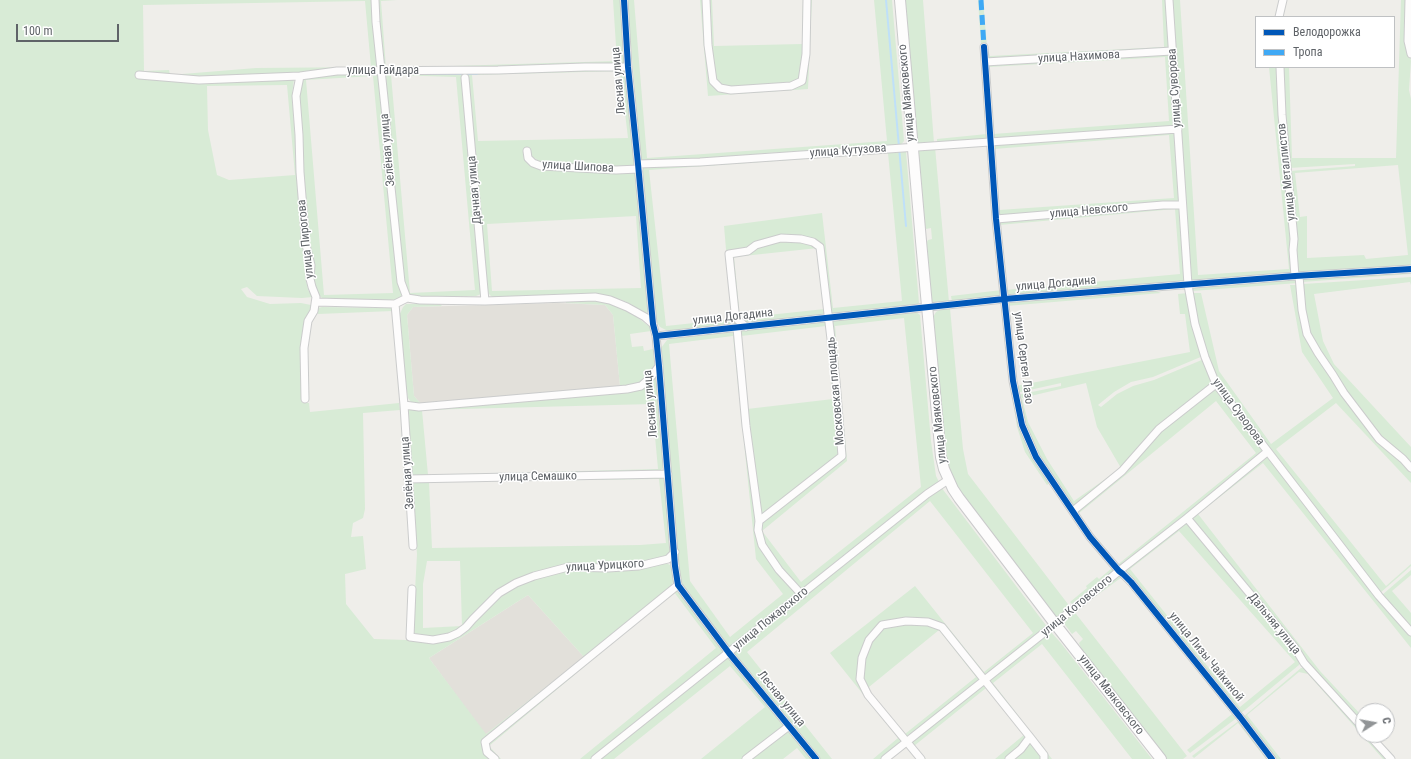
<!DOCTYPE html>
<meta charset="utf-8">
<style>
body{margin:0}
#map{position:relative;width:1411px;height:759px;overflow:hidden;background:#efeeea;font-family:"Roboto Condensed",sans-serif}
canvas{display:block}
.legend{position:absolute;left:1255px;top:16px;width:140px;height:52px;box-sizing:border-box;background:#fff;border:1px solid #bfc1c3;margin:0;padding:5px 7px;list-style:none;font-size:12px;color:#5f6368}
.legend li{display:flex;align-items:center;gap:8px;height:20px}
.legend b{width:20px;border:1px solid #bfc1c3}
.north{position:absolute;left:1355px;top:703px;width:40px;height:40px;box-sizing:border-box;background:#fff;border:1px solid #bfc1c3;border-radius:50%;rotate:79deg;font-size:11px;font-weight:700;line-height:16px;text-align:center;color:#5f6368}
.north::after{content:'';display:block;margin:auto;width:14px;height:18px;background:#919496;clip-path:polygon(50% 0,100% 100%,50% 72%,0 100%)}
.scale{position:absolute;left:16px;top:24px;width:103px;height:18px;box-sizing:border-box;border:2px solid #5f6368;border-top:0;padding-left:5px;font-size:12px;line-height:14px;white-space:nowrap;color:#5f6368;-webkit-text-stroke:3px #fff;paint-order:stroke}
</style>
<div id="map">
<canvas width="1411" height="759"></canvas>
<ul class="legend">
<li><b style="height:5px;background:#0057b8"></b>Велодорожка</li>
<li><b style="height:5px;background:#3fa9f5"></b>Тропа</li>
</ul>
<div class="north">С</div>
<div class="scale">100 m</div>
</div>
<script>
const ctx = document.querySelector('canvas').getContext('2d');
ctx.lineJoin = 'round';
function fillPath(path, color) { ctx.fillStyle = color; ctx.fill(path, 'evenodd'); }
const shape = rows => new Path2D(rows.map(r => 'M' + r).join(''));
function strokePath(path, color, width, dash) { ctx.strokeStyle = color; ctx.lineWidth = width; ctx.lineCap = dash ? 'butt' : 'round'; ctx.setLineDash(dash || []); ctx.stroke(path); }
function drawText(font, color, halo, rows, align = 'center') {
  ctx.font = font + ' "Roboto Condensed",sans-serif'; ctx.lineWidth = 3; ctx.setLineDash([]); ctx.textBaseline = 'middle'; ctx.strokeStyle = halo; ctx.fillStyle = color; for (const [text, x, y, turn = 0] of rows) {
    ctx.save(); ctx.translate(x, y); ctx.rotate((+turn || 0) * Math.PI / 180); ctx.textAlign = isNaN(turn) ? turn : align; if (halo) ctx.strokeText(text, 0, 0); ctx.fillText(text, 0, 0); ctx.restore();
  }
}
const education = shape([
 [558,303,605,305,613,315,620,386,421,404,414,396,407,315,413,307],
 [528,595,584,657,485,735,429,658]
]);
const green = shape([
 [0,0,372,0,378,65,376,68,198,78,199,84,294,79,292,95,302,234,300,242,308,265,306,280,308,290,313,297,302,298,257,296,247,287,241,289,247,297,270,304,301,303,311,305,310,311,305,320,300,347,302,403,309,403,310,412,399,403,400,410,363,413,365,509,363,518,353,523,351,537,363,536,366,569,345,574,346,604,374,639,407,640,431,643,449,639,476,619,499,598,515,587,532,580,566,570,638,569,666,563,670,565,672,568,674,580,671,586,665,593,482,741,492,759,0,759],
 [365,1,371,67,256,68,170,75,169,70,144,71,143,5],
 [287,85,295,175,229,180,217,175,208,130,207,86],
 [528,595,584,657,486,734,429,658],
 [378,0,397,0,381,1,386,68,617,61,613,0,620,0,625,61,622,65,497,68,384,69],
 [627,0,634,0,647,158,887,141,874,0,892,0,904,141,900,146,768,153,703,159,645,162,641,160],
 [700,0,712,0,714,46,802,44,803,0,812,0,808,89,708,96],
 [903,0,923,0,934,143,921,144,915,143],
 [978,0,983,0,987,46,990,56,1164,47,1162,0,1167,0,1170,50,987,61,988,139,937,143,937,139,987,134],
 [1171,0,1180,0,1198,275,1289,269,1269,67,1278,67,1293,239,1293,271,1291,273,1193,282,1190,278],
 [1401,0,1408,0,1407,42,1411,61,1409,90,1411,99,1411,265,1301,273,1297,270,1290,171,1355,166,1355,164,1289,168,1281,67,1289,67,1292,158,1396,158],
 [1398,165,1408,255,1366,259,1364,255,1307,258,1307,216,1300,217,1295,173],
 [1170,53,1176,128,991,139,987,63],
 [1165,57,1169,121,993,134,989,67],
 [621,69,627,74,635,166,618,167,542,163,531,156,531,150,527,149,524,150,524,156,526,160,531,165,540,169,619,173,635,172,637,174,648,312,645,314,632,305,622,300,595,293,492,297,489,294,487,290,467,73],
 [620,71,628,138,478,141,472,75],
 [636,216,641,288,492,291,487,224],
 [461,72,481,294,476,296,421,297,408,294,404,281,391,161,386,75,389,73],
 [391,75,456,77,475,290,410,293],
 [337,73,373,73,378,74,402,293,401,298,399,299,382,301,326,300,322,298,318,294,313,280,308,242,309,232,307,224,298,95,301,78],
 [373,76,393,293,324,295,306,80],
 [1176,131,1181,204,997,217,991,143],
 [1169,135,1174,198,999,210,994,149],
 [935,147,949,302,936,304,930,301,925,245,928,240,932,239,931,228,926,229,923,224,916,151,920,149],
 [900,150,906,152,919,303,915,307,674,331,666,330,660,327,656,321,642,168,645,166],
 [888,153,902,301,833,308,822,213,724,226,732,319,666,326,649,170],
 [818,248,825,309,740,318,734,257],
 [1181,207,1186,280,1184,282,1005,297,997,220],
 [1175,209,1180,274,1006,290,999,225],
 [1409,271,1411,274,1302,282,1303,278],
 [1411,277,1411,285,1410,282,1314,294,1323,341,1334,364,1411,447,1411,466,1380,437,1345,392,1309,334,1304,310,1303,284],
 [1296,279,1298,283,1192,291,1193,287],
 [1290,285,1299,285,1305,335,1343,395,1411,471,1411,483,1336,403,1276,449,1386,586,1411,564,1411,566,1380,593,1218,382,1197,323,1192,293,1201,293,1219,371,1271,444,1333,398,1302,352],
 [1002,290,1003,297,952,302,951,296],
 [1153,290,1161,293,1006,306,1006,302],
 [1188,293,1193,324,1203,356,1153,377,1131,382,1114,392,1098,405,1101,407,1117,394,1133,386,1154,380,1204,359,1214,383,1158,428,1122,470,1074,508,1038,457,1023,425,1017,395,1061,386,1061,383,1016,393,1006,308,1016,386,1190,352,1185,314,1180,314,1178,294],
 [1086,383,1097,427,1121,468,1074,501,1047,459,1028,422,1022,398],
 [586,300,602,302,615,305,632,313,651,328,651,331,630,334,632,347,643,346,644,351,653,349,655,365,653,369,640,382,637,384,620,386,613,315,605,305,566,303,566,301],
 [406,304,440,304,442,306,413,307,407,315,414,396,421,404,411,402,408,398,406,386,399,316,403,307],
 [322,307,392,308,393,311,318,314,318,308],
 [950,308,963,449,968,474,1071,608,1060,616,1055,618,954,484,945,459,932,319,936,312,941,309],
 [916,312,920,315,931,441,936,476,940,484,803,591,780,569,763,544,760,530,761,522,843,457,832,321],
 [904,318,921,487,801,582,762,531,847,461,835,326],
 [828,321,839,455,760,518,747,426,739,331],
 [826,326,833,399,747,409,741,336],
 [735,332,761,546,799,594,730,649,686,590,682,583,679,574,661,348,667,340,674,338],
 [733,336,756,559,783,594,730,637,690,581,669,344],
 [656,376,664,465,662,469,658,472,416,478,409,475,408,409,627,392],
 [652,404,658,469,428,475,422,410],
 [1011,379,1035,458,1116,570,1073,605,1070,602,1087,588,1086,586,1097,577,1099,579,1113,567,1050,483,1047,485,1025,452,1017,427,1010,380],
 [1216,386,1263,449,1263,453,1118,569,1116,566,1256,453,1216,401,1078,514,1075,511,1123,472,1159,430],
 [1264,456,1269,458,1377,597,1411,636,1411,648,1263,463,1198,514,1320,671,1363,717,1363,726,1305,661,1190,518],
 [661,477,664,480,672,547,671,552,666,556,651,562,610,565,568,564,547,569,532,574,498,591,475,612,464,626,449,634,427,637,414,633,413,627,417,554,411,482],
 [659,479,666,543,640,545,432,548,429,482],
 [427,561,460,561,462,626,423,628,423,584],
 [941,487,1048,628,985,677,943,626,881,624,867,639,858,679,904,742,883,759,873,759,898,738,830,653,915,586,984,672,1033,633,930,501,747,652,832,759,818,759,733,653],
 [1187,520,1293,649,1300,660,1299,665,1240,714,1123,570],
 [1179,531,1295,662,1240,707,1130,569],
 [1411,570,1411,575,1392,591,1411,613,1411,629,1382,595],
 [1120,574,1238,717,1190,753,1187,750,1232,714,1122,577,1077,610],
 [678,590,726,653,592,759,580,759,716,648,674,592,489,746,501,759,497,759,489,751,486,743,673,591],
 [1073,610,1187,756,1183,759,1165,759,1083,654,1079,643,1083,639,1076,631,1072,634,1063,622,1062,619],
 [906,623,928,623,941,628,981,680,906,741,869,694,862,678,863,658,870,641,882,627],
 [939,630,976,677,905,734,871,695,869,687],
 [1050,631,1060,642,1152,759,1132,759,1042,644,993,683,1052,759,1046,759,986,681],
 [728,656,785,725,744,759,701,759,765,707,730,666,614,759,597,759],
 [1301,668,1306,668,1363,730,1363,735,1367,735,1389,759,1383,759,1308,674,1299,672,1247,715,1281,759,1275,759,1243,717],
 [984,683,1029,737,1007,759,995,759,1025,734,986,688,914,746,926,759,923,759,909,743],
 [1240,720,1270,759,1266,759,1238,723,1194,758,1192,756],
 [789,729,813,759,806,759,797,748,783,759,749,759],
 [1030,740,1042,759,1011,759]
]);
const stream = shape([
 [886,0,906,226],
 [426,74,477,74]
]);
const street = shape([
 [375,0,376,22,386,117,388,159,401,282,407,298],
 [624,0,628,67,638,164,653,324,656,336,659,366,675,566,678,585,729,653,816,759],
 [706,0,708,45,713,81,720,88,731,90,791,86,802,81,806,54,807,0],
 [1169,0,1188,285,1195,324,1205,357,1216,384,1379,596,1411,632],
 [1409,0,1408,41,1411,54],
 [1279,17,1283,0],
 [984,47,996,219,1013,381,1022,425,1036,457,1090,537,1119,571,1123,574,1131,582,1240,717,1272,759],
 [985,62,1172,51],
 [1280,67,1282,115,1294,239,1293,250,1295,276],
 [139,75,199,80,300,76,337,71,498,70,585,67,628,67],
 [300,76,296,96,299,135,300,172,305,233,305,241,311,265,310,279,312,287,316,297,314,311,308,321,304,348,305,399],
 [465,78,485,301],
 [527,151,528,158,533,163,541,166,616,170,639,169],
 [638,164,700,162,1178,129],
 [996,219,1163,205,1182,205],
 [1299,276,1302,310,1307,334,1318,353,1333,375,1344,393,1379,439,1403,459,1411,468],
 [316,302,395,304,407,298,420,300,485,301,595,297,610,300,627,307,645,317,653,324],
 [395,304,404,405,413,546],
 [746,327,738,320,735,312,729,254,748,251,756,245,781,238,801,239,813,242,820,247,836,381,842,456,759,521],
 [737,328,746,426,759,521,758,530,762,545,779,570,802,595],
 [656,336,1004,299,1295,276,1411,269],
 [404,405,419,407,627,389,641,386,651,377,659,366],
 [408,479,668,474],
 [1073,511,1122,471,1159,429,1216,384],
 [1187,518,1295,648,1304,663,1363,728],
 [412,589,410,637,433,640,449,637,458,633,466,627,473,619,499,593,516,583,534,576,568,567,608,568,639,566,668,559,675,552],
 [1369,735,1391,759],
 [1030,737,1044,755,1044,759],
 [495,759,487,752,485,742,678,585],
 [595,759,927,494,948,480],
 [746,759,789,726],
 [885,759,1050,628,1119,571,1187,518,1267,452],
 [921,759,868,695,860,679,862,658,869,640,882,625,906,621,928,622,942,627,1030,737,1021,749,1009,759]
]);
const secondary = shape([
 [900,0,921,241,941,457,944,469,953,489,959,498,1055,624,1161,759]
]);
const quiet = shape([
 [981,0,984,47]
]);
const cycleway = shape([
 [624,0,628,67,638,164,653,324,656,336,659,366,675,566,678,585,729,653,816,759],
 [984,47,996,219,1013,381,1022,425,1036,457,1090,537,1119,571,1123,574,1131,582,1240,717,1272,759],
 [656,336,1004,299,1295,276,1411,269]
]);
const streetNames = [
 ["улица Нахимова",1079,57,-3],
 ["улица Гайдара",383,71],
 ["Лесная улица",619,81,-95],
 ["улица Суворова",1175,88,-94],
 ["улица Маяковского",907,93,-95],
 ["Зелёная улица",388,150,-95],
 ["улица Кутузова",848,151,-4],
 ["улица Шипова",578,167,3],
 ["улица Металлистов",1287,172,-96],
 ["Дачная улица",475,190,-95],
 ["улица Невского",1089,211,-5],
 ["улица Пирогова",306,239,-96],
 ["улица Догадина",1056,284,-5],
 ["улица Догадина",733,317,-6],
 ["улица Сергея Лазо",1023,358,83],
 ["Московская площадь",836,391,-95],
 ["Лесная улица",651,404,-95],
 ["улица Суворова",1238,412,54],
 ["улица Маяковского",938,415,-96],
 ["Зелёная улица",408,473,-94],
 ["улица Семашко",538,477,-1],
 ["улица Урицкого",605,566,-3],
 ["улица Котовского",1077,606,-40],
 ["улица Пожарского",771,619,-39],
 ["Дальняя улица",1274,624,51],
 ["улица Лизы Чайкиной",1206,657,51],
 ["улица Маяковского",1111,695,52],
 ["Лесная улица",781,699,51]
];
fillPath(education, '#e2e0da');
fillPath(green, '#d8ebd6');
strokePath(stream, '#bfe0f9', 2);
strokePath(street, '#cbcccc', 9);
strokePath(secondary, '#cacacb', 12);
strokePath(street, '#fdfcfc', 7);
strokePath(secondary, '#fdfcfc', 10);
strokePath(quiet, '#3fa9f5', 5, [10, 5]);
strokePath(cycleway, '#0057b8', 6);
drawText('12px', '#5f6368', '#fff', streetNames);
</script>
